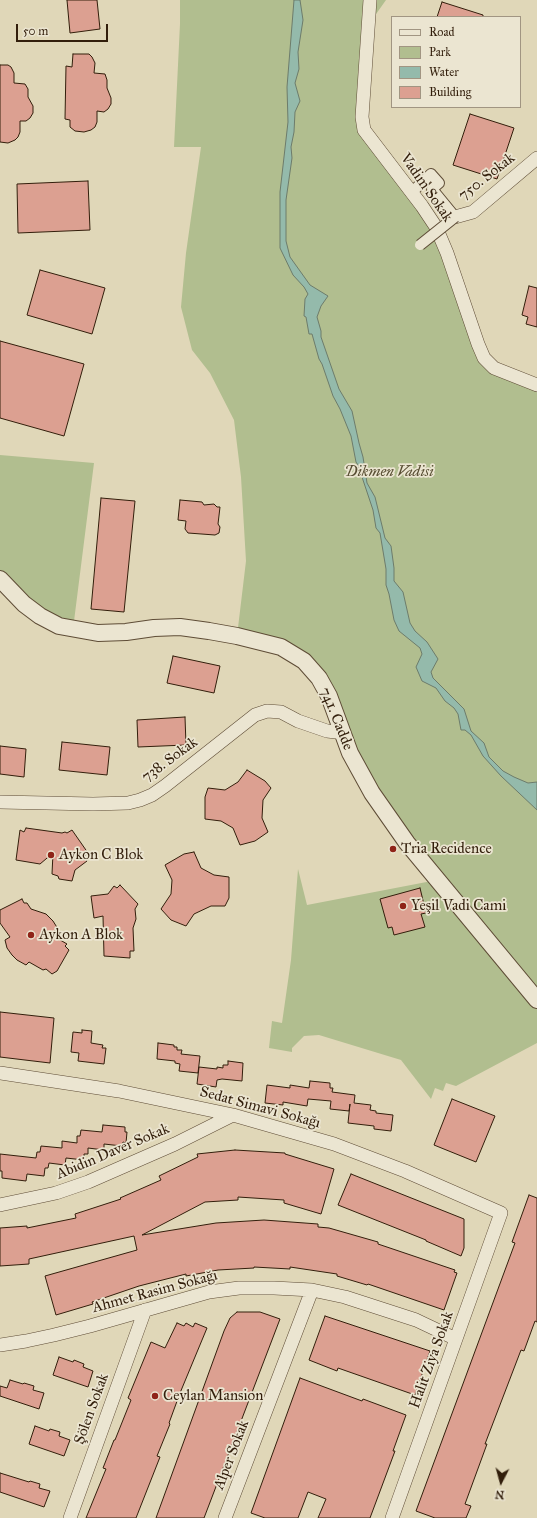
<!DOCTYPE html>
<meta charset="utf-8">
<style>
body{margin:0}
#map{position:relative;width:537px;height:1518px;overflow:hidden;background:#e0d7b8;font-family:"IM FELL Great Primer",serif}
canvas{display:block}
.legend{position:absolute;left:391px;top:16px;width:130px;height:92px;box-sizing:border-box;background:#ebe5d1;border:1px solid #a19582;margin:0;padding:5px 7px;list-style:none;font-size:12px;color:#321e0b}
.legend li{display:flex;align-items:center;gap:8px;height:20px}
.legend b{width:20px;border:1px solid #a19582}
.north{position:absolute;left:481px;top:1462px;width:40px;height:40px;-webkit-text-stroke:3px #ebe5d1;paint-order:stroke;rotate:186deg;font-size:11px;font-weight:700;line-height:16px;text-align:center;color:#321e0b}
.north::after{content:'';display:block;margin:auto;width:14px;height:18px;background:#321e0b;clip-path:polygon(50% 0,100% 100%,50% 72%,0 100%)}
.scale{position:absolute;left:16px;top:24px;width:92px;height:18px;box-sizing:border-box;border:2px solid #321e0b;border-top:0;padding-left:5px;font-size:12px;line-height:14px;white-space:nowrap;color:#321e0b;-webkit-text-stroke:3px #ebe5d1;paint-order:stroke}
</style>
<div id="map">
<canvas width="537" height="1518"></canvas>
<ul class="legend">
<li><b style="height:5px;background:#ebe5d1"></b>Road</li>
<li><b style="height:11px;background:#b1be8f"></b>Park</li>
<li><b style="height:11px;background:#94baab"></b>Water</li>
<li><b style="height:11px;background:#dca091"></b>Building</li>
</ul>
<div class="north">N</div>
<div class="scale">50 m</div>
</div>
<script>
const ctx = document.querySelector('canvas').getContext('2d');
ctx.lineJoin = 'round';
function fillPath(path, color) { ctx.fillStyle = color; ctx.fill(path, 'evenodd'); }
const shape = rows => new Path2D(rows.map(r => 'M' + r).join(''));
function strokePath(path, color, width, dash) { ctx.strokeStyle = color; ctx.lineWidth = width; ctx.lineCap = dash ? 'butt' : 'round'; ctx.setLineDash(dash || []); ctx.stroke(path); }
function drawText(font, color, halo, rows, align = 'center') {
  ctx.font = font + ' "IM FELL Great Primer",serif'; ctx.lineWidth = 3.5; ctx.setLineDash([]); ctx.textBaseline = 'middle'; ctx.strokeStyle = halo; ctx.fillStyle = color; for (const [text, x, y, turn = 0] of rows) {
    ctx.save(); ctx.translate(x, y); ctx.rotate((+turn || 0) * Math.PI / 180); ctx.textAlign = isNaN(turn) ? turn : align; if (halo) ctx.strokeText(text, 0, 0); ctx.fillText(text, 0, 0); ctx.restore();
  }
}
const green = shape([
 [180,0,386,0,369,24,362,117,422,206,484,358,537,385,537,1043,456,1086,446,1083,443,1091,435,1088,431,1099,401,1060,319,1035,304,1036,292,1048,292,1052,269,1048,272,1021,282,1023,291,960,298,869,307,905,437,880,407,843,312,669,237,636,246,561,241,477,234,420,210,373,192,350,181,307,186,253,201,147,174,147,180,24],
 [0,455,94,463,73,629,0,579]
]);
const water = shape([
 [294,0,300,0,303,20,298,52,299,69,295,83,300,101,295,112,294,132,291,147,292,158,286,200,286,241,290,257,310,285,328,296,321,306,317,317,321,331,321,337,339,389,352,411,359,443,363,457,367,483,375,497,385,538,391,546,394,568,394,581,403,592,410,623,415,631,427,642,438,659,431,672,433,678,464,709,471,731,484,743,489,757,503,771,514,777,528,783,537,782,537,810,501,776,483,756,471,735,465,730,461,730,458,714,454,708,445,701,436,688,422,681,416,667,422,654,420,648,399,631,394,620,389,594,386,585,386,569,380,533,376,528,373,510,358,465,356,462,351,436,340,409,333,396,322,364,319,359,312,334,309,334,306,317,304,316,305,299,308,294,304,287,293,275,280,248,280,192,288,122,287,87,294,0]
]);
const building = shape([
 [67,0,97,0,100,29,70,33,67,0],
 [442,2,483,15,483,17,437,17,442,2],
 [73,54,89,54,92,57,95,63,94,73,105,74,107,80,107,88,111,98,111,104,108,109,104,112,97,111,97,122,95,127,91,130,84,132,75,131,70,127,70,120,65,119,66,66,72,67,73,54],
 [0,65,8,65,11,67,14,73,14,83,25,84,28,89,28,97,33,106,33,113,30,118,26,121,20,121,20,132,18,137,15,140,8,143,0,142,0,65],
 [470,114,514,128,497,179,453,165,470,114],
 [88,181,90,230,18,233,17,184,88,181],
 [40,270,105,288,92,334,27,315,40,270],
 [529,286,537,288,537,327,526,324,528,317,522,315,529,286],
 [0,341,84,364,64,436,0,418,0,341],
 [101,498,135,501,124,612,91,609,101,498],
 [180,500,202,502,204,505,214,504,217,507,220,507,218,524,220,527,219,533,215,535,188,533,185,529,186,521,178,520,180,500],
 [173,656,220,666,214,693,167,683,173,656],
 [185,717,186,745,138,747,137,720,185,717],
 [62,742,110,747,107,775,59,770,62,742],
 [0,746,26,749,24,777,0,774,0,746],
 [247,770,265,781,271,788,263,800,262,818,268,832,255,841,240,845,233,828,221,821,205,819,205,797,208,788,225,790,238,782,247,770],
 [26,828,62,833,65,832,67,833,72,830,88,853,84,857,87,861,75,870,72,881,59,879,58,876,52,874,53,853,40,864,16,860,20,830,24,832,26,828],
 [194,852,201,868,214,875,229,877,229,898,225,906,211,906,194,914,186,926,171,920,161,909,171,894,172,880,165,865,184,854,194,852],
 [120,885,138,904,135,909,136,919,133,928,134,951,130,951,130,958,104,956,103,916,94,918,91,896,108,894,114,886,117,888,120,885],
 [420,888,426,913,421,914,425,927,394,935,392,927,388,928,380,899,420,888],
 [22,899,24,903,27,903,31,909,46,914,53,921,58,929,50,934,67,944,65,946,69,950,57,971,52,974,46,969,43,970,29,962,26,965,17,960,12,955,7,948,5,940,10,937,0,923,0,910,22,899],
 [0,1012,54,1018,50,1063,0,1057,0,1012],
 [82,1030,92,1031,91,1043,103,1045,102,1048,106,1048,104,1064,78,1061,79,1053,71,1052,73,1032,82,1033,82,1030],
 [158,1043,174,1045,174,1047,177,1047,177,1050,182,1050,181,1054,200,1056,198,1073,179,1071,180,1064,175,1063,175,1061,157,1059,158,1043],
 [228,1061,243,1063,242,1081,222,1079,217,1080,216,1087,197,1084,199,1067,217,1069,217,1067,223,1068,223,1065,228,1065,228,1061],
 [310,1081,330,1083,330,1088,333,1088,332,1092,355,1095,354,1103,371,1105,370,1110,376,1111,376,1113,393,1115,391,1131,374,1129,374,1126,348,1123,350,1104,349,1111,330,1109,331,1101,308,1099,307,1106,283,1102,283,1105,265,1103,267,1085,290,1088,290,1085,309,1088,310,1081],
 [452,1099,495,1116,476,1162,434,1145,452,1099],
 [103,1125,125,1127,125,1132,127,1132,126,1143,123,1142,122,1146,104,1144,104,1150,88,1148,88,1154,84,1154,84,1160,66,1158,65,1165,49,1163,48,1168,45,1168,44,1176,27,1174,26,1181,2,1178,2,1171,0,1171,0,1154,36,1158,37,1152,40,1152,41,1146,62,1148,62,1141,77,1143,77,1136,80,1136,81,1130,102,1132,103,1125],
 [235,1150,285,1153,285,1154,334,1169,321,1214,284,1203,284,1200,238,1197,238,1200,205,1202,142,1235,216,1223,264,1220,318,1224,318,1227,329,1228,378,1242,378,1244,455,1270,454,1272,457,1273,444,1310,368,1284,367,1285,337,1276,337,1274,290,1267,290,1269,254,1267,254,1268,218,1270,186,1276,186,1274,139,1286,92,1302,93,1304,56,1315,45,1276,137,1250,134,1236,29,1259,29,1264,0,1266,0,1228,27,1226,27,1228,76,1218,75,1214,121,1199,120,1198,161,1180,159,1176,198,1157,197,1154,235,1150],
 [351,1174,464,1219,464,1248,461,1256,426,1241,426,1240,338,1205,351,1174],
 [529,1195,537,1198,537,1322,535,1321,524,1351,521,1350,485,1444,487,1444,465,1504,471,1506,466,1518,435,1518,416,1511,515,1243,512,1242,529,1195],
 [237,1312,260,1312,280,1319,204,1518,156,1518,224,1331,230,1318,237,1312],
 [325,1316,430,1351,415,1395,338,1368,337,1371,309,1360,325,1316],
 [177,1323,184,1326,186,1323,193,1327,195,1323,207,1328,180,1393,169,1423,170,1424,157,1456,160,1457,136,1518,86,1518,106,1469,103,1468,114,1440,115,1440,131,1400,128,1398,151,1342,165,1348,177,1323],
 [59,1357,73,1362,74,1360,84,1364,83,1367,93,1371,88,1387,53,1375,59,1357],
 [300,1378,362,1401,363,1399,406,1415,393,1451,395,1451,370,1518,318,1518,326,1499,308,1492,298,1518,265,1518,251,1513,300,1378],
 [10,1380,23,1384,24,1383,34,1386,33,1390,44,1393,39,1409,0,1396,0,1386,7,1388,10,1380],
 [35,1426,49,1431,50,1429,60,1432,59,1436,70,1440,64,1456,29,1444,35,1426],
 [0,1473,29,1482,30,1481,40,1484,39,1488,50,1491,44,1507,0,1492,0,1473]
]);
const pedestrian = shape([
 [412,192,431,174,439,183,432,189,455,217]
]);
const minor = shape([
 [370,0,362,117,364,130,422,206,436,227,447,253,478,344,484,358,494,368,537,385],
 [455,217,473,212,537,158],
 [0,802,93,804,128,803,140,800,152,795,165,786,255,715,267,711,281,712,298,721,327,731,336,732,341,727],
 [0,1073,119,1091,233,1115,334,1144,405,1171,501,1213,392,1518],
 [0,1205,56,1193,88,1182,175,1144,233,1115],
 [0,1345,26,1341,54,1335,90,1326,209,1292,239,1288,274,1288,312,1290,345,1297,416,1320,456,1339],
 [70,1518,145,1310],
 [225,1518,312,1290]
]);
const tertiary = shape([
 [0,579,24,604,40,616,59,626,98,633,126,632,154,628,180,627,209,631,237,636,281,647,304,661,319,678,329,696,350,753,372,793,407,843,537,1000]
]);
const pedestrianBridge = shape([
 [420,245,455,217]
]);
const markers = [
 [393,849,4,"#8f2418"],
 [51,855,4,"#8f2418"],
 [403,906,4,"#8f2418"],
 [31,935,4,"#8f2418"],
 [155,1396,4,"#8f2418"]
];
const streetNames = [
 ["750. Sokak",487,177,-38],
 ["Vadim Sokak",426,188,55],
 ["741. Cadde",336,719,68],
 ["738. Sokak",170,760,-36],
 ["Sedat Simavi Sokağı",260,1108,15],
 ["Abidin Daver Sokak",113,1152,-23],
 ["Ahmet Rasim Sokağı",155,1292,-15],
 ["Halit Ziya Sokak",432,1360,-70],
 ["Şölen Sokak",92,1409,-70],
 ["Alper Sokak",232,1455,-69]
];
const parkNames = [
 ["Dikmen Vadisi",389,472]
];
const poiNames = [
 ["Tria Recidence",401,849],
 ["Aykon C Blok",59,855],
 ["Yeşil Vadi Cami",411,906],
 ["Aykon A Blok",39,935],
 ["Ceylan Mansion",163,1396]
];
fillPath(green, '#b1be8f');
fillPath(water, '#94baab');
strokePath(water, '#6d7c6b', 1);
fillPath(building, '#dca091');
strokePath(building, '#321e0b', 1);
strokePath(pedestrian, '#5e4c36', 12);
strokePath(minor, '#5e4c36', 14);
strokePath(tertiary, '#5e4c36', 18);
strokePath(pedestrian, '#ebe5d1', 10);
strokePath(minor, '#ebe5d1', 13);
strokePath(tertiary, '#ebe5d1', 16);
strokePath(pedestrianBridge, '#5e4c36', 12, []);
strokePath(pedestrianBridge, '#ebe5d1', 10);
for (const [x, y, r, color] of markers) { const dot = new Path2D(); dot.arc(x, y, r, 0, 2 * Math.PI); ctx.fillStyle = color; ctx.fill(dot); strokePath(dot, '#ebe5d1', 1.5); }
drawText('15px', '#321e0b', '#ebe5d1', streetNames);
drawText('italic 15px', '#584e33', '#ebe5d1', parkNames);
drawText('15px', '#321e0b', '#ebe5d1', poiNames, 'left');
</script>
